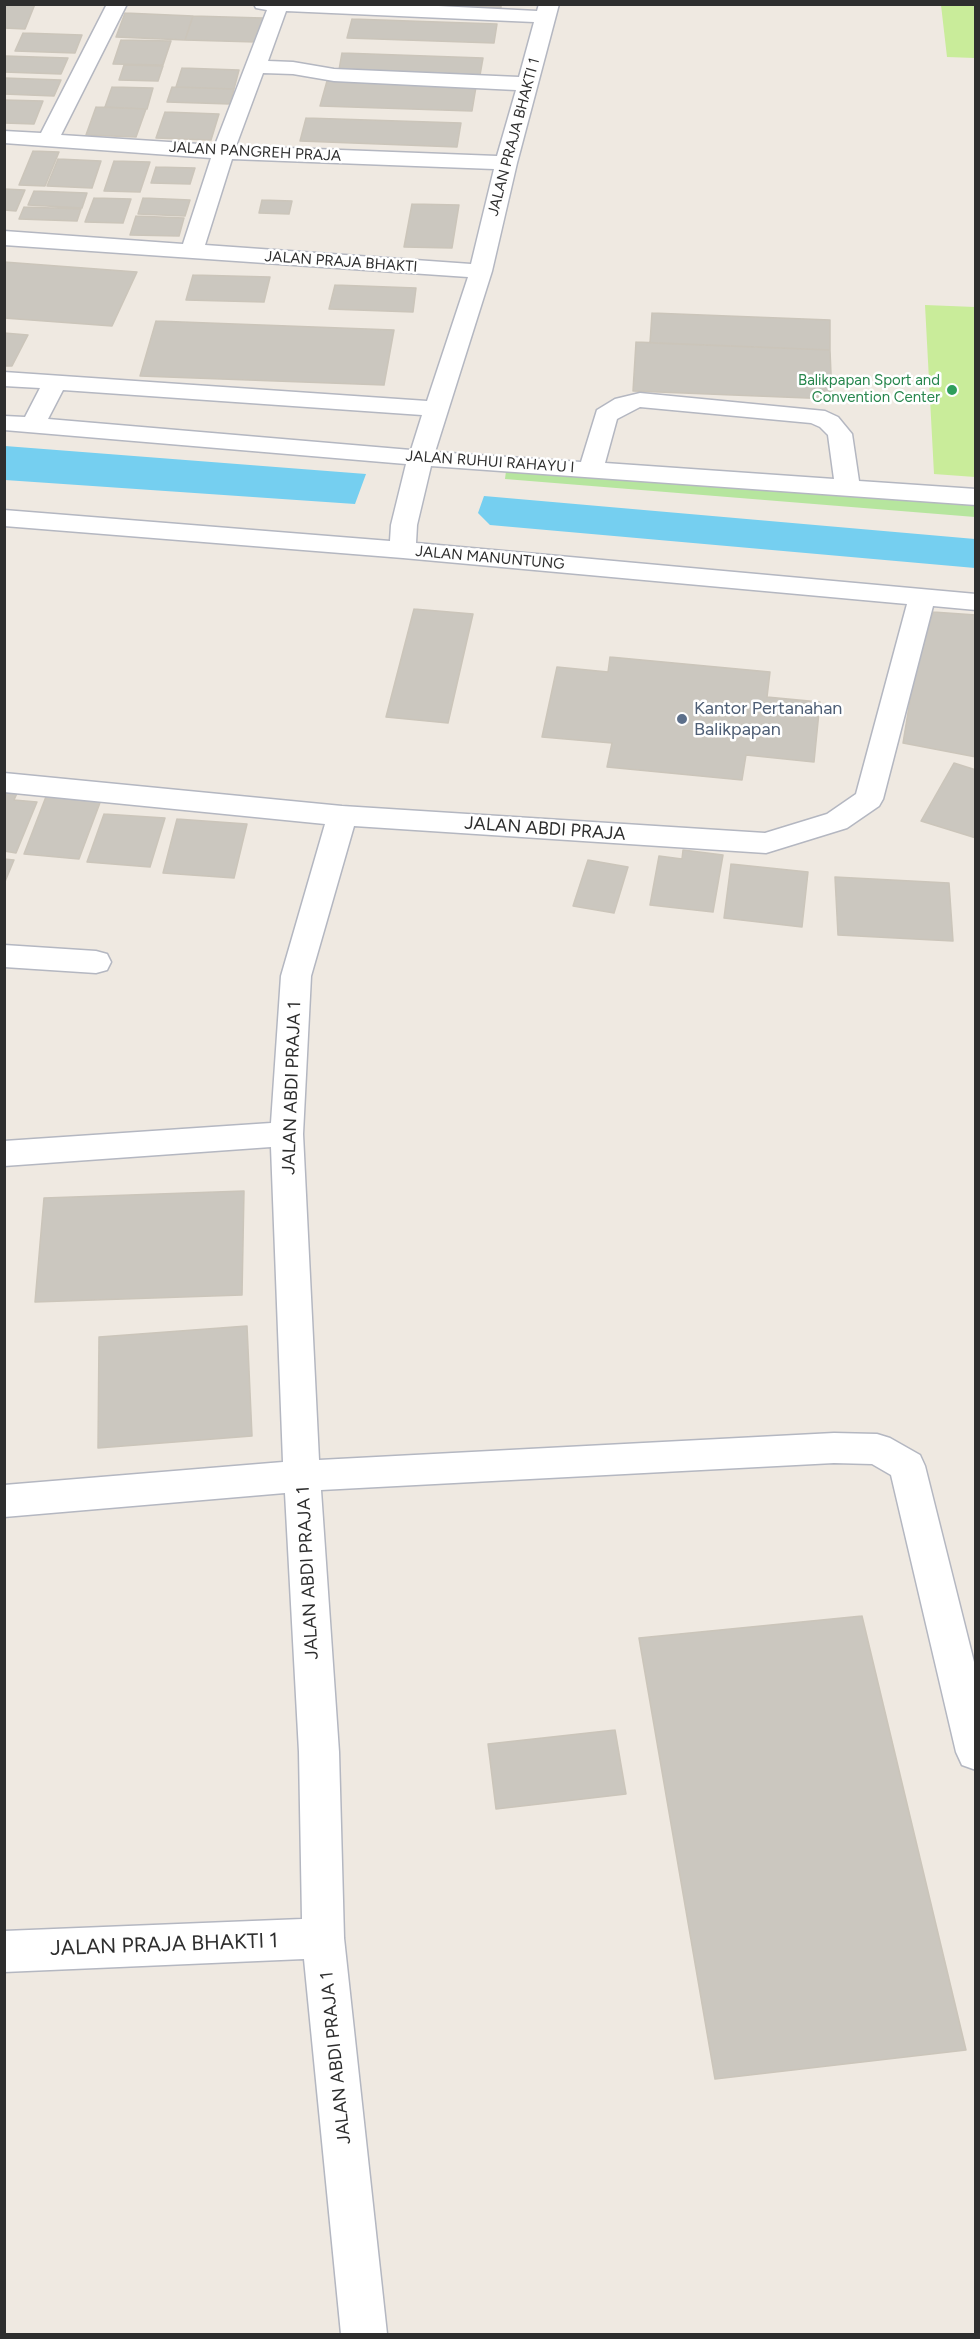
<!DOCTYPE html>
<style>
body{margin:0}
#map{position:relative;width:980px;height:2339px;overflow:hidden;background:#efe9e1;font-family:Figtree,sans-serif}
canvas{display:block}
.frame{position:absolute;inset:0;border:6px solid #2e2e2e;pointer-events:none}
</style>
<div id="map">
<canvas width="980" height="2339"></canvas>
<div class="frame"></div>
</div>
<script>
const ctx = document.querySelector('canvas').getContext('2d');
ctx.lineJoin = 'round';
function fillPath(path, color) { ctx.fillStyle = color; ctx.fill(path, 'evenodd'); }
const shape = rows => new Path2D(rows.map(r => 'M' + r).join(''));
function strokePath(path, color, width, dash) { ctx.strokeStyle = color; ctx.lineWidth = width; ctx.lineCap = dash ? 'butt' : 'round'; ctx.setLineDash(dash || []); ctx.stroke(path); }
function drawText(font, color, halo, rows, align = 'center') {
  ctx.font = font + ' Figtree,sans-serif'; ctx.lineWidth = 5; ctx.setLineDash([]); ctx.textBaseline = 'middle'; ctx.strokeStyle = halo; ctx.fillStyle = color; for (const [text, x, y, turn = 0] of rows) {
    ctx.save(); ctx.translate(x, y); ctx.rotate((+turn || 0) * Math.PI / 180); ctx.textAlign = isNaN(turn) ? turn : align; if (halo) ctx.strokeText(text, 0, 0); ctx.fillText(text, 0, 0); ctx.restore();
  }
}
const green = shape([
 [507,463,975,500,975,517,505,479]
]);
const pitch = shape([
 [941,5,975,5,975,58,947,57],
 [925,305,975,307,975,477,934,474]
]);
const water = shape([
 [4,446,5,446,366,474,355,504,5,480],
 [484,496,975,539,975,568,490,525,478,513]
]);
const building = shape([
 [4,4,35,4,25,29,4,28,4,4],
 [403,4,501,4,501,8,403,4],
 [125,13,193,16,185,40,116,37,125,13],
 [193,16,263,18,256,42,185,40,193,16],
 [352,19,497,24,494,43,347,38,352,19],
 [23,33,82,35,75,53,15,51,23,33],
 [121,40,171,41,163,65,113,64,121,40],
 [342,53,483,58,480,75,339,70,342,53],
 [4,56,5,56,68,58,61,74,4,72,4,56],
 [124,65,163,66,158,81,119,80,124,65],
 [182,68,239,70,234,89,176,87,182,68],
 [4,78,61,80,54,96,4,94,4,78],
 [327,81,476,87,472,111,320,106,327,81],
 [112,87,153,88,147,109,105,107,112,87],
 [172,87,234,89,230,104,167,102,172,87],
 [4,100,43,101,34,124,4,123,4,100],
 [96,107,146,109,136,137,86,135,96,107],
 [165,112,219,114,211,140,156,138,165,112],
 [306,118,461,123,457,147,300,141,306,118],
 [33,151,59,152,45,186,19,185,33,151],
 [58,159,101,161,92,188,47,186,58,159],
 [114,161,150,162,140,192,104,191,114,161],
 [156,167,195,168,190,184,151,183,156,167],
 [4,189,25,190,16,211,4,210,4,189],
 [34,191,87,193,82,208,28,205,34,191],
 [94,198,131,199,123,223,85,222,94,198],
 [143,198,190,200,185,216,138,214,143,198],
 [262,200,292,201,289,214,259,213,262,200],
 [412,204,459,205,452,248,404,247,412,204],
 [24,207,81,209,77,221,19,219,24,207],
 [136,216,184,218,179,236,130,235,136,216],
 [4,262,137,272,112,326,4,318,4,262],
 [193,275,270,277,264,302,186,300,193,275],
 [335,285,416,288,413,312,329,309,335,285],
 [652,313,830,320,830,350,650,343,652,313],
 [156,321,394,330,384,385,140,376,156,321],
 [4,333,28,335,12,366,4,366,4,333],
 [636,342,830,350,832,399,633,391,636,342],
 [414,609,473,614,448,723,386,717,414,609],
 [933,612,976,615,976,757,903,743,915,670,933,612],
 [610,657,770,672,767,697,820,702,814,762,746,755,742,780,607,767,612,743,542,737,557,667,608,672,610,657],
 [954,763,976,770,976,838,921,821,954,763],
 [4,789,18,791,14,800,37,802,16,853,4,851,4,789],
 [47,794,101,800,79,859,24,854,47,794],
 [104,814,165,818,150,867,87,862,104,814],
 [177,819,247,824,234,878,163,873,177,819],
 [683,850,723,855,713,912,650,905,659,856,682,859,683,850],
 [4,859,14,860,4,884,4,859],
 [588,860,628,867,614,913,573,906,588,860],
 [731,864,808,872,802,927,724,918,731,864],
 [835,877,949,883,953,941,838,935,835,877],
 [244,1191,242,1295,35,1302,44,1198,244,1191],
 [247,1326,252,1436,98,1448,99,1337,247,1326],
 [862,1616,966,2050,715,2079,639,1638,862,1616],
 [615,1730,626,1794,496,1809,488,1744,615,1730]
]);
const minor = shape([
 [107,4,127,4,61,135,215,145,267,10,256,8,254,4,399,4,537,11,539,4,559,4,517,163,492,271,435,452,581,462,597,410,615,399,640,393,825,411,838,417,852,434,859,481,976,489,976,505,431,466,417,525,416,543,976,594,976,610,933,606,883,799,879,806,847,828,766,853,354,826,311,976,303,1134,319,1460,834,1433,877,1434,890,1438,920,1455,925,1466,976,1670,976,1770,962,1765,956,1752,891,1475,872,1464,834,1463,321,1490,339,1752,344,1938,387,2334,341,2334,304,1959,4,1972,4,1931,302,1919,299,1752,285,1493,4,1517,4,1485,283,1462,271,1147,4,1166,4,1141,271,1123,281,976,325,824,4,792,4,773,342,806,765,833,827,814,856,794,907,604,403,558,4,526,4,510,390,541,391,525,406,464,4,430,4,416,25,417,40,388,4,386,4,372,427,401,468,277,4,245,4,231,183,244,211,158,4,143,4,131,41,133,107,4],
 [286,11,534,22,519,77,334,69,293,62,268,61,286,11],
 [263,73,293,74,334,81,516,90,497,156,236,146,263,73],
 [232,159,494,169,471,264,205,245,232,159],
 [63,390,422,415,411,450,48,419,63,390],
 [640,407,811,423,820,427,828,435,834,479,605,463,617,419,640,407],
 [4,945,96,951,107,954,111,962,107,970,96,973,4,967,4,945]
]);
const markers = [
 [952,390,6,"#2e9e5b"],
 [682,719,6,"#5c6f8a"]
];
const farStreetnames = [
 ["JALAN PRAJA BHAKTI 1",514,137,-75],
 ["JALAN PANGREH PRAJA",255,152,3],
 ["JALAN PRAJA BHAKTI",341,262,4],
 ["JALAN RUHUI RAHAYU I",490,462,4],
 ["JALAN MANUNTUNG",490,558,5]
];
const farLeisurenames = [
 ["Balikpapan Sport and",940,381],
 ["Convention Center",940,398]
];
const serviceNames = [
 ["Kantor Pertanahan",694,709],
 ["Balikpapan",694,730]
];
const streetNames = [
 ["JALAN ABDI PRAJA",545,829,4],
 ["JALAN ABDI PRAJA 1",292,1088,-88],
 ["JALAN ABDI PRAJA 1",308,1573,-93],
 ["JALAN ABDI PRAJA 1",336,2058,-96]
];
const nearStreetnames = [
 ["JALAN PRAJA BHAKTI 1",164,1945,-2]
];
fillPath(green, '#b6e59e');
fillPath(pitch, '#c9ec9a');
fillPath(water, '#75cff0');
fillPath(building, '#cbc7bf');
strokePath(building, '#cbc5ba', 1.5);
strokePath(minor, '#b4b7c1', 3);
fillPath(minor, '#fff');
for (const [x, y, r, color] of markers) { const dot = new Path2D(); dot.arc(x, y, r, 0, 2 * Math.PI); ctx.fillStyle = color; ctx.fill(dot); strokePath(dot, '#fff', 2); }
drawText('15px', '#2e2e2e', '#fff', farStreetnames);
drawText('15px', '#27864d', '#fff', farLeisurenames, 'right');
drawText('18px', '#4e5e75', '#fff', serviceNames, 'left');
drawText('18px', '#2e2e2e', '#fff', streetNames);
drawText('21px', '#2e2e2e', '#fff', nearStreetnames);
</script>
